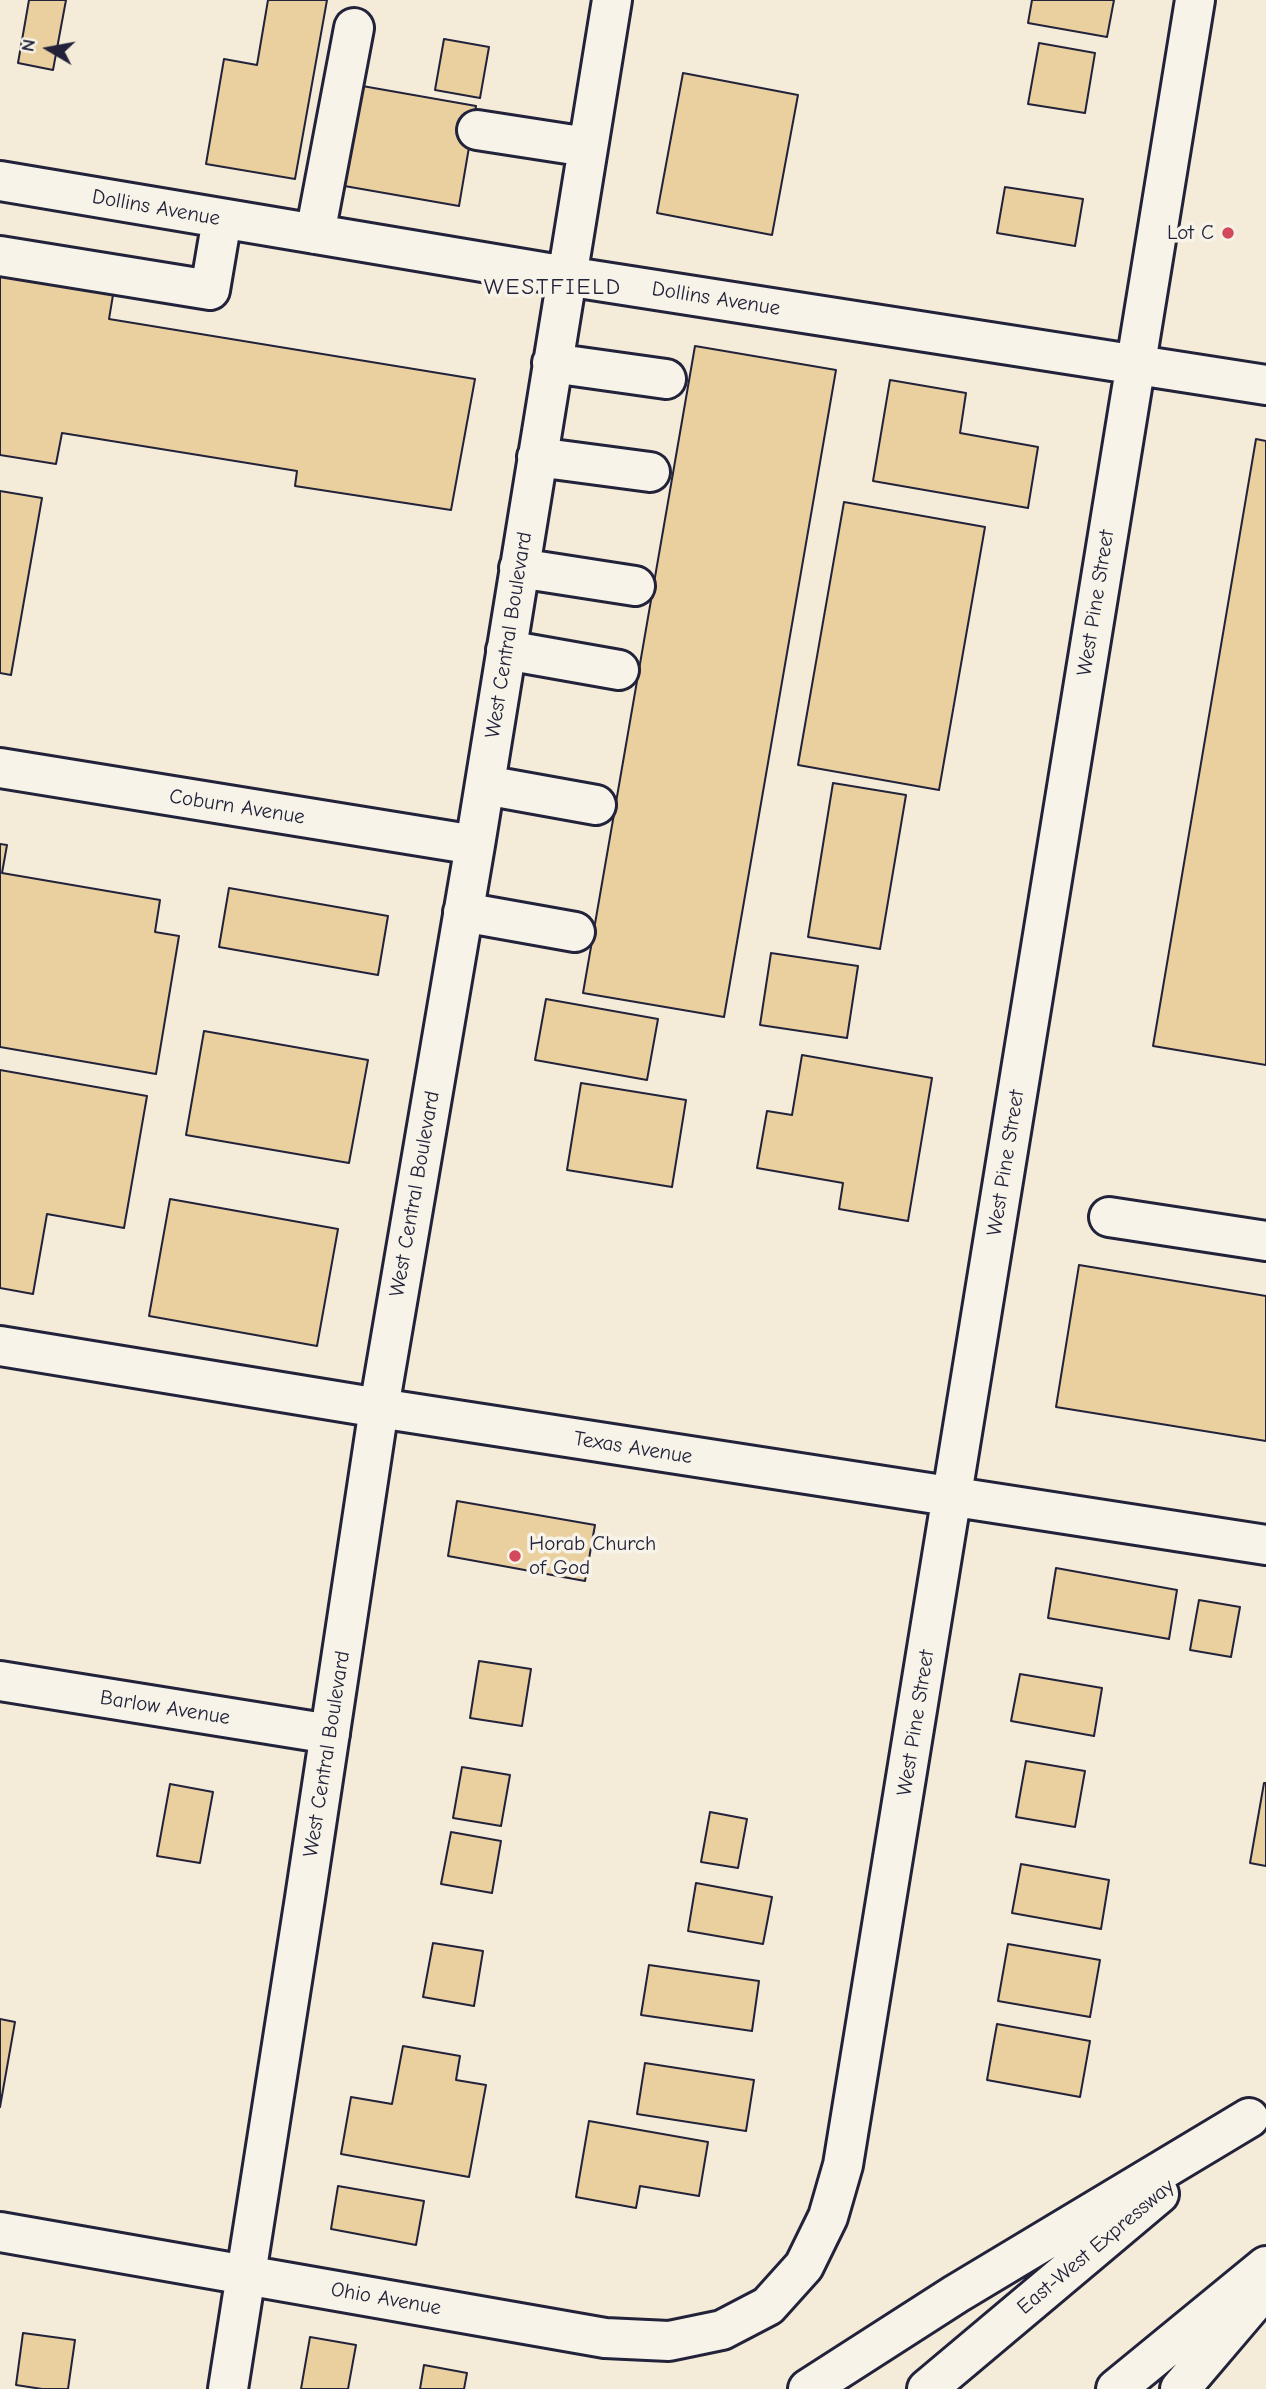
<!DOCTYPE html>
<style>
body{margin:0}
#map{position:relative;width:1266px;height:2389px;overflow:hidden;background:#f4ecd9;font-family:"Comic Neue",sans-serif}
canvas{display:block}
.north{position:absolute;left:14px;top:14px;width:70px;height:70px;-webkit-text-stroke:5px #f7f3e8;paint-order:stroke;rotate:280deg;font-size:19px;font-weight:700;line-height:28px;text-align:center;color:#22223b}
.north::after{content:'';display:block;margin:auto;width:24px;height:32px;background:#22223b;clip-path:polygon(50% 0,100% 100%,50% 72%,0 100%)}
</style>
<div id="map">
<canvas width="1266" height="2389"></canvas>
<div class="north">N</div>
</div>
<script>
const ctx = document.querySelector('canvas').getContext('2d');
ctx.lineJoin = 'round';
function fillPath(path, color) { ctx.fillStyle = color; ctx.fill(path, 'evenodd'); }
const shape = rows => new Path2D(rows.map(r => 'M' + r).join(''));
function strokePath(path, color, width, dash) { ctx.strokeStyle = color; ctx.lineWidth = width; ctx.lineCap = dash ? 'butt' : 'round'; ctx.setLineDash(dash || []); ctx.stroke(path); }
function drawText(font, color, halo, rows, align = 'center') {
  ctx.font = font + ' "Comic Neue",sans-serif'; ctx.lineWidth = 7; ctx.setLineDash([]); ctx.textBaseline = 'middle'; ctx.strokeStyle = halo; ctx.fillStyle = color; for (const [text, x, y, turn = 0] of rows) {
    ctx.save(); ctx.translate(x, y); ctx.rotate((+turn || 0) * Math.PI / 180); ctx.textAlign = isNaN(turn) ? turn : align; if (halo) ctx.strokeText(text, 0, 0); ctx.fillText(text, 0, 0); ctx.restore();
  }
}
const building = shape([
 [29,0,66,0,53,70,18,63,29,0],
 [268,0,327,0,295,179,206,164,224,59,257,65,268,0],
 [1032,0,1114,0,1107,37,1028,23,1032,0],
 [444,39,489,47,480,98,435,90,444,39],
 [1039,43,1095,53,1085,113,1028,104,1039,43],
 [683,73,798,95,772,235,657,213,683,73],
 [351,84,476,106,459,206,333,184,351,84],
 [1005,187,1083,199,1075,246,997,233,1005,187],
 [0,266,115,283,109,319,475,379,451,510,295,486,297,471,62,433,56,464,0,455,0,266],
 [695,346,836,370,724,1017,583,993,695,346],
 [890,380,966,393,960,433,1038,447,1028,508,873,481,890,380],
 [1256,439,1266,441,1266,1065,1153,1046,1256,439],
 [0,491,42,498,11,675,0,673,0,491],
 [844,502,985,527,939,790,798,765,844,502],
 [833,783,906,795,880,949,808,937,833,783],
 [0,844,7,845,2,873,160,900,155,932,179,936,156,1074,0,1047,0,844],
 [229,888,388,916,378,975,219,947,229,888],
 [771,953,858,966,847,1038,760,1025,771,953],
 [546,999,658,1019,647,1080,535,1060,546,999],
 [204,1031,368,1060,349,1163,186,1135,204,1031],
 [802,1055,932,1078,908,1221,839,1209,843,1183,757,1168,767,1111,792,1115,802,1055],
 [0,1070,147,1096,124,1228,47,1214,33,1294,0,1288,0,1070],
 [581,1083,686,1100,672,1187,567,1170,581,1083],
 [170,1199,338,1229,317,1346,149,1316,170,1199],
 [1079,1265,1266,1296,1266,1441,1056,1407,1079,1265],
 [457,1501,595,1525,585,1581,448,1556,457,1501],
 [1056,1568,1177,1590,1169,1639,1048,1618,1056,1568],
 [1199,1600,1240,1607,1231,1657,1190,1650,1199,1600],
 [479,1661,531,1669,522,1726,470,1718,479,1661],
 [1020,1674,1102,1688,1094,1736,1011,1721,1020,1674],
 [1026,1761,1085,1771,1075,1827,1016,1817,1026,1761],
 [462,1767,510,1775,501,1826,453,1818,462,1767],
 [1264,1783,1266,1783,1266,1866,1250,1863,1264,1783],
 [170,1784,213,1792,200,1863,157,1856,170,1784],
 [710,1812,747,1819,738,1868,701,1862,710,1812],
 [451,1832,501,1841,492,1893,441,1884,451,1832],
 [1021,1864,1109,1880,1101,1929,1012,1913,1021,1864],
 [696,1883,772,1897,763,1944,688,1931,696,1883],
 [433,1943,483,1951,474,2006,423,1997,433,1943],
 [1008,1944,1100,1960,1090,2017,998,2001,1008,1944],
 [649,1965,759,1981,752,2031,641,2015,649,1965],
 [0,2019,15,2022,0,2107,0,2019],
 [997,2024,1090,2041,1080,2097,987,2080,997,2024],
 [403,2046,460,2056,456,2080,486,2085,469,2177,341,2154,351,2097,392,2104,403,2046],
 [645,2063,754,2080,746,2131,637,2114,645,2063],
 [589,2121,708,2142,699,2196,640,2186,636,2208,576,2197,589,2121],
 [338,2186,424,2201,416,2245,331,2229,338,2186],
 [23,2333,75,2340,68,2389,42,2389,16,2385,23,2333],
 [310,2337,356,2345,348,2389,301,2389,310,2337],
 [424,2365,467,2373,464,2389,420,2389,424,2365]
]);
const minor = shape([
 [477,130,587,147],
 [0,181,566,276,1266,385],
 [315,234,354,28],
 [0,256,210,290,222,219],
 [552,363,666,379],
 [537,457,650,472],
 [519,568,635,586],
 [506,650,619,670],
 [0,768,475,845],
 [485,785,596,805],
 [463,912,575,932],
 [1109,1217,1266,1241],
 [0,1346,379,1408,1266,1545],
 [0,1681,330,1734],
 [0,2232,605,2338,669,2341,722,2330,768,2306,804,2266,828,2217,843,2165,1195,0],
 [228,2389,305,1898,379,1408,475,845,612,0]
]);
const highway = shape([
 [808,2389,956,2294,1249,2118],
 [927,2389,1159,2194],
 [1116,2389,1266,2266],
 [1180,2389,1265,2289]
]);
const markers = [
 [1228,233,7,"#d1495b"],
 [515,1556,7,"#d1495b"]
];
const streetNames = [
 ["Dollins Avenue",156,208,10],
 ["Dollins Avenue",716,299,9],
 ["West Pine Street",1096,603,-81],
 ["West Central Boulevard",509,635,-81],
 ["Coburn Avenue",237,807,9],
 ["West Pine Street",1006,1163,-81],
 ["West Central Boulevard",415,1194,-80],
 ["Texas Avenue",633,1448,9],
 ["Barlow Avenue",165,1708,9],
 ["West Pine Street",916,1723,-81],
 ["West Central Boulevard",327,1754,-81],
 ["East-West Expressway",1096,2247,-40],
 ["Ohio Avenue",386,2299,10]
];
const poiNames = [
 ["Lot C",1214,233],
 ["Horab Church",529,1544,"left"],
 ["of God",529,1568,"left"]
];
const neighbourhoodNames = [
 ["WESTFIELD",553,287]
];
fillPath(building, '#ead09f');
strokePath(building, '#22223b', 2);
strokePath(minor, '#22223b', 44);
strokePath(highway, '#22223b', 44);
strokePath(minor, '#f7f3e8', 38);
strokePath(highway, '#f7f3e8', 38);
for (const [x, y, r, color] of markers) { const dot = new Path2D(); dot.arc(x, y, r, 0, 2 * Math.PI); ctx.fillStyle = color; ctx.fill(dot); strokePath(dot, '#f7f3e8', 2.5); }
drawText('21px', '#22223b', '#f7f3e8', streetNames);
drawText('21px', '#22223b', '#f7f3e8', poiNames, 'right');
ctx.letterSpacing = '2px';
drawText('23px', '#22223b', '#f7f3e8', neighbourhoodNames);
ctx.letterSpacing = '0px';
</script>
